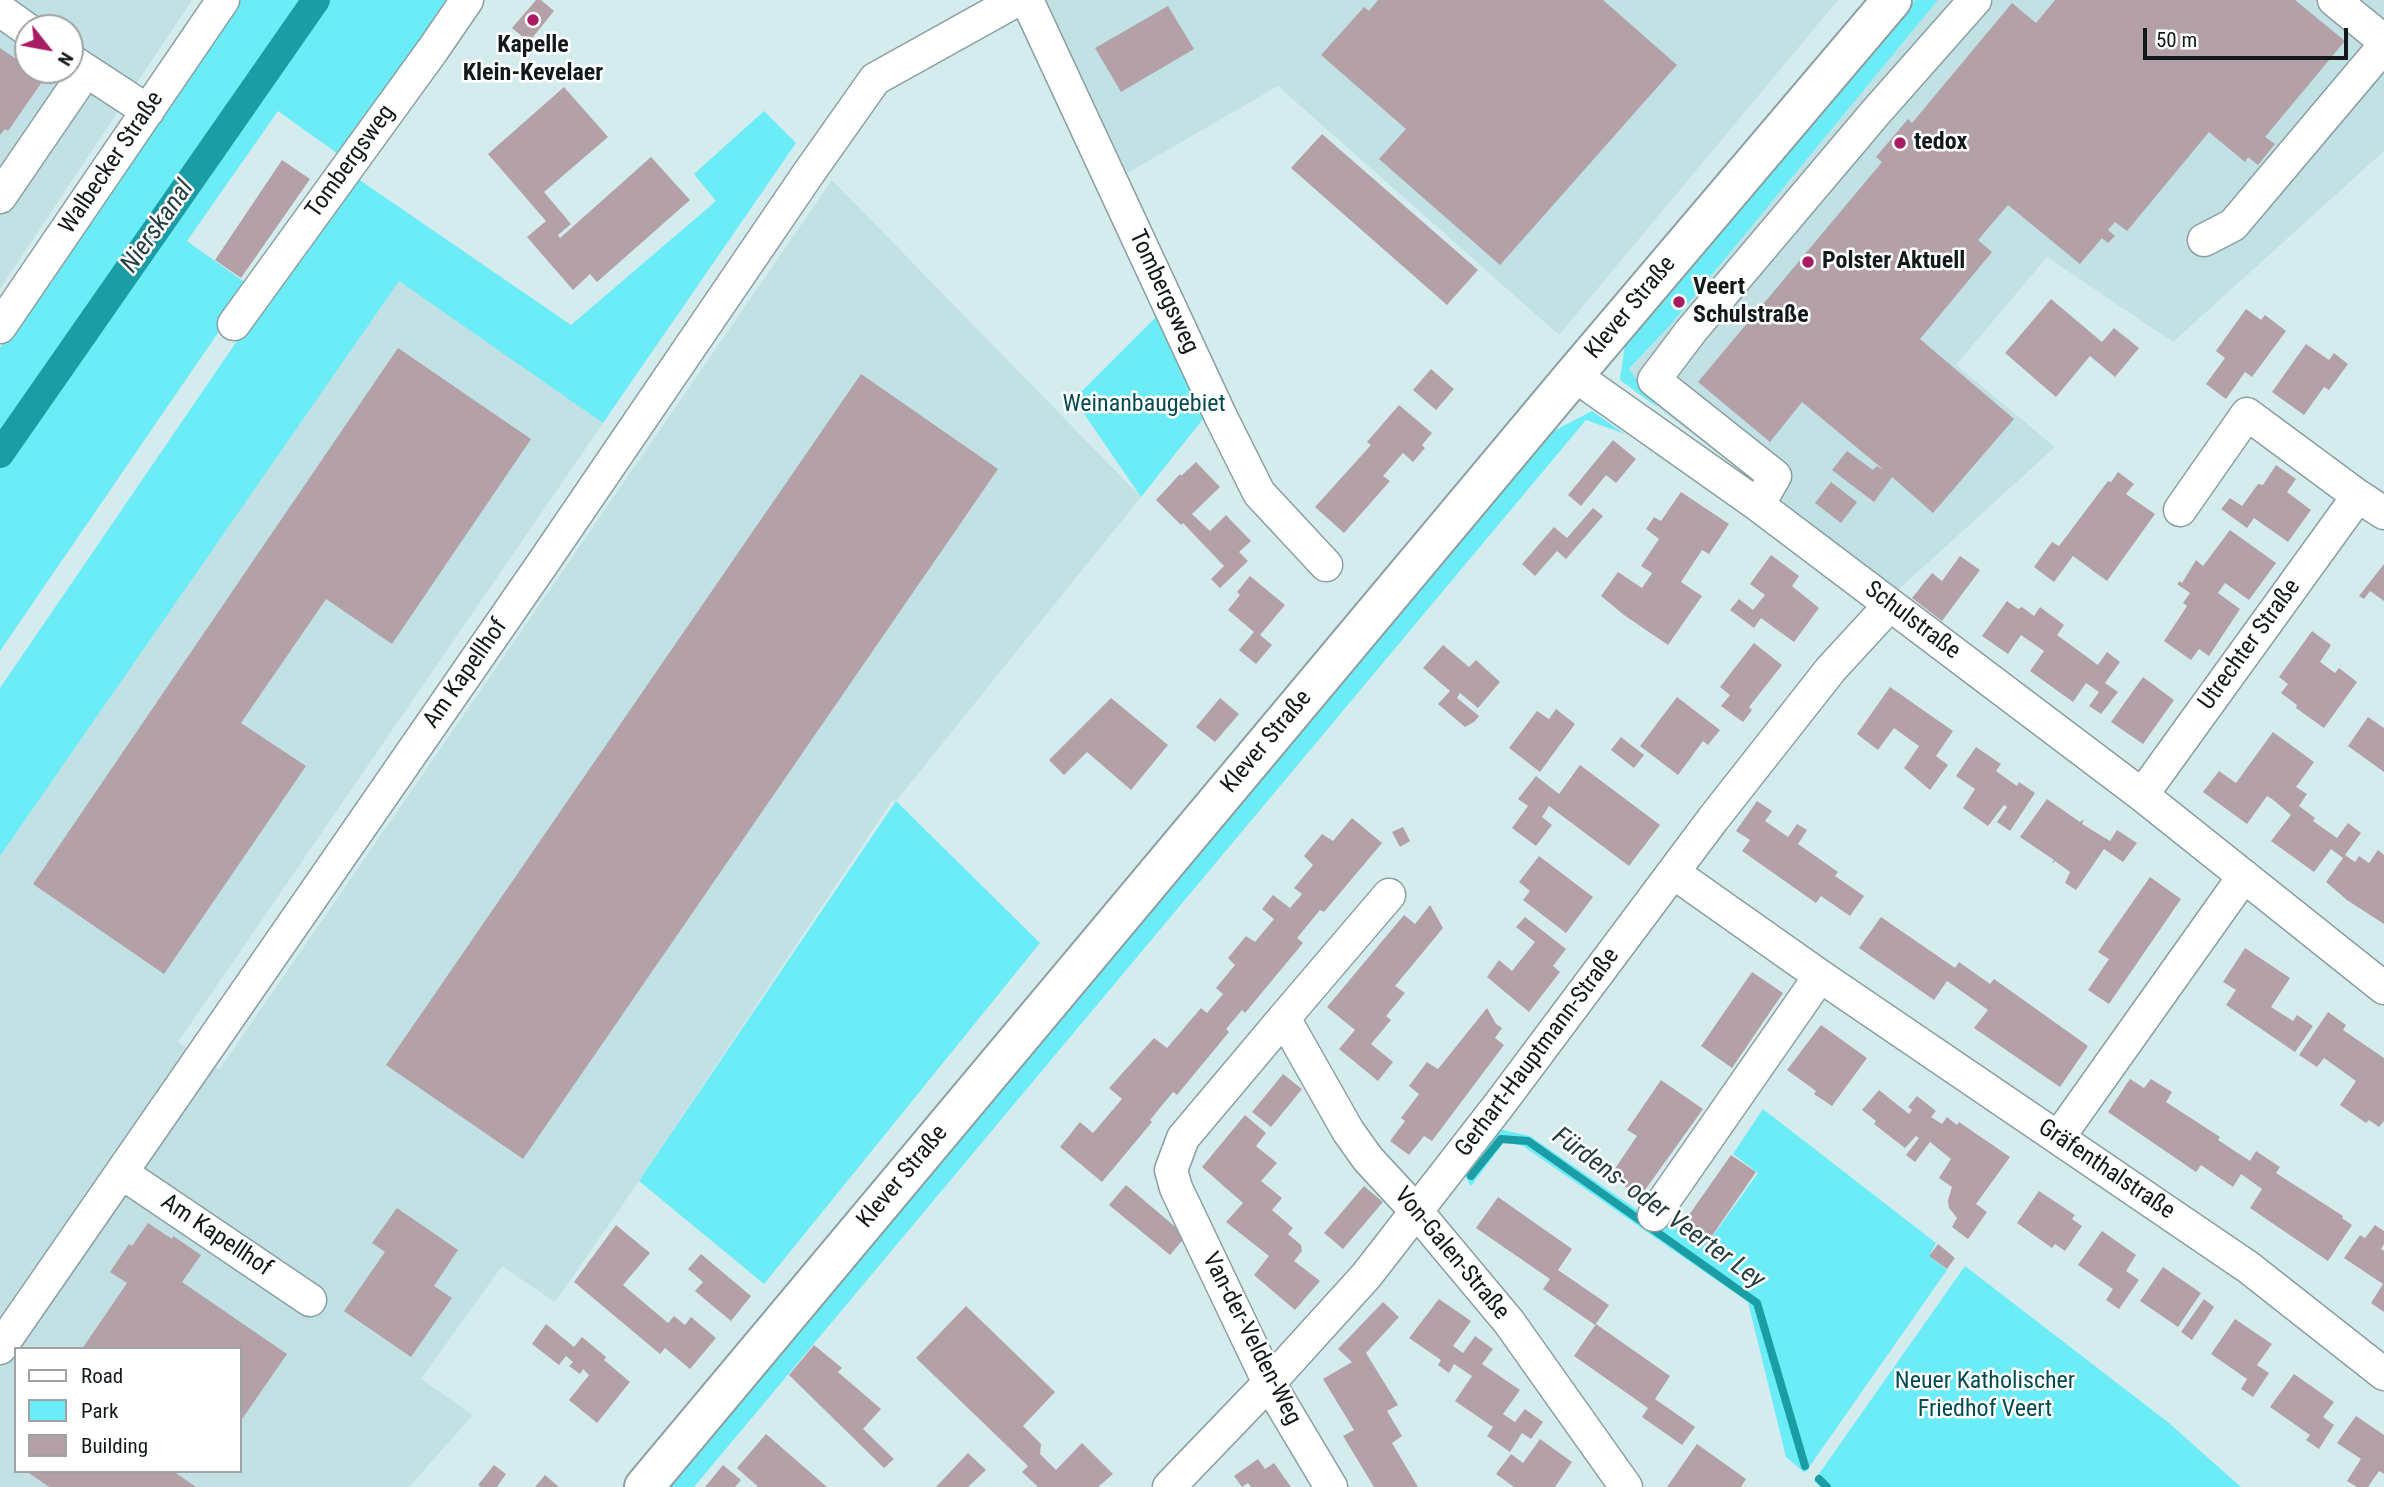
<!DOCTYPE html>
<meta charset="utf-8">
<style>
body{margin:0}
#map{position:relative;width:2384px;height:1487px;overflow:hidden;background:#d5ecee;font-family:"Roboto Condensed",sans-serif}
canvas{display:block}
.legend{position:absolute;left:14px;top:1347px;width:228px;height:126px;box-sizing:border-box;background:#fff;border:2px solid #a0a3a3;margin:0;padding:9px 12px;list-style:none;font-size:21px;color:#11191a}
.legend li{display:flex;align-items:center;gap:14px;height:35px}
.legend b{width:35px;border:2px solid #a0a3a3}
.north{position:absolute;left:14px;top:14px;width:70px;height:70px;box-sizing:border-box;background:#fff;border:2px solid #a0a3a3;border-radius:50%;rotate:121deg;font-size:19px;font-weight:700;line-height:28px;text-align:center;color:#11191a}
.north::after{content:'';display:block;margin:auto;width:24px;height:32px;background:#a71c62;clip-path:polygon(50% 0,100% 100%,50% 72%,0 100%)}
.scale{position:absolute;left:2143px;top:28px;width:205px;height:32px;box-sizing:border-box;border:4px solid #11191a;border-top:0;padding-left:9px;font-size:21px;line-height:24px;white-space:nowrap;color:#11191a;-webkit-text-stroke:5px #fff;paint-order:stroke}
</style>
<div id="map">
<canvas width="2384" height="1487"></canvas>
<ul class="legend">
<li><b style="height:9px;background:#fff"></b>Road</li>
<li><b style="height:19px;background:#6cecf7"></b>Park</li>
<li><b style="height:19px;background:#b4a1a7"></b>Building</li>
</ul>
<div class="north">N</div>
<div class="scale">50 m</div>
</div>
<script>
const ctx = document.querySelector('canvas').getContext('2d');
ctx.lineJoin = 'round';
function fillPath(path, color) { ctx.fillStyle = color; ctx.fill(path, 'evenodd'); }
const shape = rows => new Path2D(rows.map(r => 'M' + r).join(''));
function strokePath(path, color, width, dash) { ctx.strokeStyle = color; ctx.lineWidth = width; ctx.lineCap = dash ? 'butt' : 'round'; ctx.setLineDash(dash || []); ctx.stroke(path); }
function drawText(font, color, halo, rows, align = 'center') {
  ctx.font = font + ' "Roboto Condensed",sans-serif'; ctx.lineWidth = 5; ctx.setLineDash([]); ctx.textBaseline = 'middle'; ctx.strokeStyle = halo; ctx.fillStyle = color; for (const [text, x, y, turn = 0] of rows) {
    ctx.save(); ctx.translate(x, y); ctx.rotate((+turn || 0) * Math.PI / 180); ctx.textAlign = isNaN(turn) ? turn : align; if (halo) ctx.strokeText(text, 0, 0); ctx.fillText(text, 0, 0); ctx.restore();
  }
}
const built = shape([
 [0,0,192,0,0,289],
 [28,28,70,28,70,70,28,70],
 [1043,0,1838,0,1559,335,1278,86,1126,174],
 [1938,0,2384,0,2384,151,2173,342,2047,257,1956,365,2055,447,1898,590,1657,407,1629,370,1672,323],
 [832,180,1141,497,896,801,892,801,639,1181,555,1302,502,1266,421,1379,473,1415,409,1487,0,1487,0,856,399,280,603,423,178,1042,219,1070],
 [16,1349,240,1349,240,1471,16,1471]
]);
const green = shape([
 [237,0,458,0,341,156,278,111,187,241,250,286,0,651,0,348],
 [1915,0,1938,0,1672,323,1629,369,1657,407,1620,380,1625,344,1825,103],
 [764,111,796,143,603,423,399,281,0,856,0,688,351,174,571,325,716,201,694,174],
 [1161,312,1207,414,1141,497,1074,399],
 [1592,411,1625,434,1586,420,694,1487,668,1487,1546,435],
 [896,801,1040,943,764,1284,639,1181],
 [1763,1109,1936,1243,1929,1256,1947,1270,1805,1473,1786,1457,1748,1302,1523,1146,1504,1142,1471,1186,1464,1175,1499,1129,1530,1136,1656,1223,1662,1215,1707,1244,1758,1173,1733,1154],
 [1965,1266,2169,1423,2241,1487,1820,1487,1814,1481,1821,1471]
]);
const stream = shape([
 [1471,1176,1501,1139,1528,1141,1757,1303,1805,1466],
 [1819,1479,1827,1487]
]);
const canal = shape([
 [0,454,316,0]
]);
const building = shape([
 [536,0,541,0,554,11,529,42,512,28],
 [1378,0,1603,0,1677,65,1500,265,1379,159,1406,129,1321,55,1364,7,1369,11],
 [2055,0,2295,0,2345,41,2265,137,2275,144,2258,165,2248,157,2245,162,2209,132,2127,231,2115,222,2108,230,2115,236,2108,243,2102,238,2080,264,2008,205,1978,240,1992,252,1920,339,2014,419,1933,513,1892,477,1874,502,1832,470,1847,451,1873,470,1877,466,1885,471,1802,402,1770,442,1698,382,1882,162,1876,157,1908,119,1912,123,2012,3,2036,23],
 [1168,6,1194,49,1121,92,1095,48],
 [0,48,28,67,28,70,32,70,44,79,8,131,5,129,0,135],
 [564,87,608,137,544,192,571,224,558,235,560,238,651,157,690,200,597,282,590,274,573,290,527,237,546,221,488,154],
 [1322,134,1478,270,1447,305,1291,168],
 [282,160,310,179,241,278,215,260],
 [2051,299,2102,342,2114,328,2139,348,2115,377,2090,356,2056,397,2005,353],
 [2246,309,2261,320,2265,315,2286,331,2252,377,2245,372,2226,399,2206,384,2225,358,2216,351],
 [2306,344,2329,360,2334,353,2348,364,2329,390,2324,387,2304,415,2272,392],
 [398,348,531,439,392,644,326,599,241,723,306,766,164,974,33,884],
 [1431,369,1454,389,1436,410,1413,390],
 [861,374,998,469,523,1159,386,1065],
 [1399,405,1432,433,1422,445,1425,448,1413,462,1403,453,1383,476,1390,481,1344,533,1315,507,1371,445,1367,442],
 [1613,440,1636,459,1616,483,1606,475,1581,506,1568,495],
 [1196,462,1220,487,1192,514,1210,531,1226,515,1251,541,1239,552,1248,561,1220,588,1211,579,1224,566,1183,523,1181,525,1156,500,1180,474,1181,476],
 [2276,465,2296,479,2287,492,2311,510,2288,542,2254,518,2247,528,2221,509,2230,498,2242,506,2258,484,2263,485],
 [2118,472,2134,484,2126,494,2155,514,2107,581,2073,556,2054,582,2034,567,2052,542,2059,546,2108,481,2111,482],
 [1831,482,1857,502,1841,523,1815,503],
 [1681,492,1729,524,1709,554,1702,550,1681,582,1702,596,1668,645,1624,615,1601,596,1618,572,1642,588,1652,573,1641,566,1659,539,1646,529,1654,517,1661,521],
 [1593,508,1603,516,1566,559,1557,551,1535,576,1522,564,1554,527,1567,538],
 [2230,530,2276,563,2249,600,2225,583,2218,593,2240,609,2209,656,2199,649,2191,660,2164,641,2187,606,2183,603,2190,593,2177,584,2180,581,2182,583,2196,560,2203,566],
 [1771,555,1799,576,1792,586,1819,608,1794,642,1761,618,1754,628,1730,610,1739,599,1753,610,1765,595,1750,584],
 [1960,556,1980,570,1942,621,1912,598,1932,573,1942,581],
 [2384,564,2384,601,2370,591,2364,599,2359,596],
 [1250,576,1285,605,1260,635,1272,645,1256,664,1239,650,1254,632,1228,610,1240,595,1237,592],
 [2007,601,2018,609,2022,607,2034,616,2040,607,2064,625,2057,635,2098,665,2107,652,2120,662,2105,683,2118,692,2101,714,2089,706,2099,692,2086,683,2073,702,2030,671,2044,651,2021,635,2008,654,1982,636],
 [2312,631,2331,645,2320,662,2335,673,2339,668,2357,682,2324,728,2296,708,2297,705,2281,693,2288,684,2279,677],
 [1754,643,1782,665,1749,707,1752,710,1743,722,1721,706,1730,695,1720,687],
 [1443,645,1469,667,1476,660,1500,682,1478,708,1460,693,1457,698,1479,716,1474,722,1465,727,1438,704,1450,691,1423,668],
 [2143,677,2174,700,2143,744,2111,722],
 [1890,687,1953,731,1936,756,1948,765,1930,790,1904,768,1919,746,1894,728,1878,750,1857,734],
 [1677,697,1720,730,1708,745,1703,741,1678,775,1640,746],
 [1111,698,1168,745,1131,790,1087,752,1064,775,1049,760],
 [1220,698,1239,714,1215,742,1196,727],
 [1556,709,1575,724,1540,772,1509,748,1537,711,1549,719],
 [2368,717,2384,728,2384,772,2348,746],
 [2273,732,2314,762,2296,787,2307,794,2299,806,2315,818,2313,821,2337,838,2348,823,2361,833,2345,855,2355,862,2359,856,2369,863,2378,850,2384,855,2384,924,2347,900,2326,882,2343,858,2331,849,2314,872,2271,841,2291,815,2272,799,2267,796,2247,824,2203,792,2219,771,2236,783],
 [1621,737,1644,755,1634,768,1611,750],
 [1976,747,2001,764,1996,771,2017,786,2019,782,2035,793,2010,831,1997,822,2007,807,2004,805,1988,826,1963,808,1975,789,1956,776],
 [1580,765,1660,825,1629,866,1549,806,1542,817,1552,825,1536,846,1512,828,1528,806,1518,799,1536,776,1559,794],
 [2047,799,2080,822,2084,819,2082,824,2110,841,2117,830,2137,843,2123,862,2104,849,2076,890,2065,883,2070,872,2055,861,2051,865,2054,860,2020,837],
 [1757,801,1772,811,1765,821,1788,837,1797,824,1807,830,1798,844,1838,872,1835,876,1864,896,1850,916,1821,896,1816,903,1742,851,1750,840,1736,831],
 [1352,818,1382,843,1324,912,1320,910,1297,938,1303,943,1245,1013,1242,1010,1226,1029,1229,1032,1177,1095,1173,1092,1150,1120,1152,1122,1102,1182,1060,1147,1080,1122,1093,1133,1122,1099,1109,1088,1154,1038,1167,1048,1201,1008,1207,1013,1223,994,1216,988,1235,965,1228,958,1246,936,1255,942,1274,919,1262,909,1273,895,1290,908,1302,894,1294,888,1313,865,1304,856,1322,834,1333,841],
 [1403,827,1410,841,1400,847,1392,832],
 [1539,856,1593,897,1566,933,1523,900,1530,891,1519,882],
 [2150,877,2181,899,2109,1004,2088,990,2109,959,2098,952],
 [1430,905,1443,928,1395,986,1405,993,1386,1016,1391,1020,1371,1044,1393,1062,1378,1081,1339,1049,1355,1030,1327,1007,1404,915,1415,924],
 [1525,917,1566,949,1553,966,1560,972,1529,1012,1487,977,1499,960,1512,971,1535,942,1516,927],
 [1881,917,1955,968,1959,962,1990,984,1994,979,2088,1046,2060,1087,1974,1028,1988,1010,1947,981,1934,1000,1859,948],
 [2245,948,2290,978,2271,1007,2293,1021,2297,1015,2313,1026,2295,1052,2226,1005,2236,990,2223,982],
 [1752,972,1783,993,1732,1068,1701,1046],
 [1487,1008,1496,1024,1502,1028,1495,1038,1504,1045,1432,1141,1424,1136,1409,1155,1390,1141,1405,1121,1401,1118,1419,1094,1409,1086,1427,1062,1438,1069],
 [2328,1012,2346,1025,2343,1030,2384,1058,2384,1121,2379,1127,2369,1120,2366,1123,2340,1105,2356,1081,2324,1058,2317,1067,2299,1055],
 [1821,1025,1867,1058,1832,1106,1814,1094,1816,1091,1787,1070],
 [1283,1074,1302,1089,1271,1127,1252,1112],
 [2130,1079,2144,1088,2151,1079,2172,1092,2166,1102,2220,1137,2218,1140,2250,1161,2256,1151,2280,1167,2276,1173,2343,1216,2342,1218,2352,1225,2328,1261,2250,1208,2262,1189,2241,1174,2233,1187,2201,1165,2196,1172,2108,1112],
 [1661,1080,1703,1109,1640,1197,1610,1176,1637,1136,1627,1130],
 [1879,1090,1909,1114,1912,1110,1908,1107,1917,1096,1936,1111,1931,1117,1942,1124,1947,1117,1957,1125,1959,1122,2010,1157,1976,1204,1987,1212,1968,1239,1952,1227,1957,1218,1949,1208,1948,1200,1952,1187,1939,1178,1951,1159,1930,1142,1915,1162,1906,1155,1919,1138,1916,1136,1905,1148,1874,1124,1876,1121,1862,1110],
 [1245,1115,1266,1133,1256,1146,1277,1163,1261,1181,1282,1198,1272,1210,1293,1228,1288,1234,1301,1245,1302,1251,1294,1261,1320,1281,1295,1310,1254,1275,1269,1256,1226,1222,1243,1203,1202,1167],
 [1731,1155,1756,1172,1707,1243,1682,1225],
 [1126,1185,1186,1236,1170,1255,1109,1205],
 [1364,1186,1383,1202,1343,1249,1324,1233],
 [2039,1191,2075,1215,2072,1219,2082,1226,2065,1251,2055,1244,2052,1248,2017,1223],
 [1498,1197,1572,1249,1558,1270,1609,1305,1595,1325,1543,1289,1550,1279,1476,1228],
 [397,1208,458,1250,434,1286,452,1298,411,1357,344,1311,385,1252,372,1243],
 [148,1223,172,1239,173,1236,201,1255,182,1282,287,1354,240,1422,240,1349,82,1349,127,1283,110,1272,129,1244,132,1246],
 [616,1225,650,1253,623,1285,668,1323,674,1316,685,1325,691,1317,716,1338,690,1369,665,1348,660,1354,574,1282],
 [2375,1225,2384,1231,2384,1244,2381,1249,2384,1251,2384,1312,2371,1303,2383,1284,2344,1258,2360,1235,2365,1238],
 [2102,1231,2136,1255,2126,1271,2139,1280,2119,1309,2106,1300,2113,1289,2078,1265],
 [1938,1244,1955,1258,1947,1269,1929,1256],
 [701,1254,751,1296,731,1321,695,1291,703,1282,688,1269],
 [2163,1267,2201,1293,2178,1327,2140,1301],
 [1439,1299,1471,1321,1453,1346,1463,1353,1475,1336,1493,1349,1482,1364,1520,1390,1503,1414,1515,1422,1525,1409,1543,1422,1531,1439,1522,1433,1510,1452,1487,1436,1493,1427,1455,1401,1472,1376,1454,1364,1449,1373,1438,1365,1441,1360,1409,1338],
 [2204,1299,2214,1307,2192,1340,2181,1332],
 [1383,1302,1399,1317,1366,1353,1398,1405,1387,1411,1402,1436,1392,1443,1418,1487,1374,1487,1343,1436,1354,1430,1323,1379,1352,1362,1338,1349],
 [966,1306,1055,1392,1023,1426,1041,1444,1040,1454,1056,1470,1082,1443,1113,1474,1098,1487,1038,1487,1022,1472,1028,1466,916,1358],
 [2235,1319,2272,1344,2257,1365,2269,1373,2253,1397,2241,1389,2247,1379,2211,1354],
 [546,1324,574,1347,582,1337,606,1357,604,1360,630,1382,597,1423,569,1400,589,1375,583,1369,580,1374,569,1366,573,1362,566,1356,559,1365,532,1344],
 [1596,1324,1670,1376,1655,1399,1695,1427,1682,1445,1642,1417,1648,1408,1574,1356],
 [814,1345,842,1368,838,1372,881,1409,863,1429,894,1459,884,1468,789,1375],
 [2294,1374,2334,1402,2323,1417,2334,1425,2319,1449,2306,1440,2310,1435,2270,1407],
 [2356,1416,2384,1435,2384,1474,2379,1471,2368,1487,2357,1487,2347,1481,2361,1459,2337,1443],
 [766,1434,804,1467,827,1487,758,1487,756,1485,737,1468],
 [1540,1439,1572,1462,1555,1487,1514,1487,1496,1474,1511,1454,1523,1463],
 [1697,1444,1746,1479,1741,1487,1667,1487],
 [968,1453,986,1470,968,1487,936,1487],
 [1258,1459,1265,1469,1274,1463,1291,1487,1251,1487,1248,1483,1242,1487,1234,1476],
 [494,1465,506,1474,497,1487,481,1487,478,1485],
 [723,1465,741,1480,735,1487,705,1487],
 [26,1471,173,1471,196,1487,49,1487],
 [545,1475,559,1487,535,1487]
]);
const minor = shape([
 [1027,0,1221,417,1259,493,1326,565],
 [2334,0,2384,41],
 [0,10,28,30],
 [70,60,148,111],
 [0,197,86,71],
 [2204,240,2233,225,2384,46],
 [234,324,432,51,467,0],
 [0,327,223,0],
 [1574,375,1758,505,2142,795,2384,988],
 [1758,505,1775,476,1654,380,1691,331,1876,112,1975,0],
 [2180,510,2247,414,2358,496],
 [2142,795,2358,496,2384,513],
 [1674,873,1820,976,2248,1267,2384,1374],
 [1284,1018,1389,895],
 [2058,1138,2244,876],
 [122,1173,310,1300],
 [1654,1215,1820,976],
 [0,1348,543,563,808,174,875,79,1017,0],
 [1169,1487,1269,1383,1366,1276,1499,1105,1713,819,1831,669,1890,605],
 [1331,1487,1269,1383,1176,1188,1171,1170,1183,1138,1284,1018,1348,1131,1368,1159,1417,1212,1509,1322,1626,1487]
]);
const major = shape([
 [644,1487,1574,375,1892,0]
]);
const markers = [
 [533,20,7,"#a71c62"],
 [1900,143,7,"#a71c62"],
 [1808,262,7,"#a71c62"],
 [1679,302,7,"#a71c62"]
];
const poiNames = [
 ["Kapelle",533,46,"center"],
 ["Klein-Kevelaer",533,74,"center"],
 ["tedox",1914,143],
 ["Polster Aktuell",1822,262],
 ["Veert",1693,288],
 ["Schulstraße",1693,316]
];
const streetNames = [
 ["Tombergsweg",351,162,-54],
 ["Walbecker Straße",112,163,-56],
 ["Tombergsweg",1163,292,65],
 ["Klever Straße",1631,308,-50],
 ["Schulstraße",1912,621,37],
 ["Utrechter Straße",2250,645,-54],
 ["Am Kapellhof",466,674,-55],
 ["Klever Straße",1267,742,-50],
 ["Gerhart-Hauptmann-Straße",1538,1053,-53],
 ["Gräfenthalstraße",2106,1170,34],
 ["Klever Straße",903,1177,-50],
 ["Am Kapellhof",216,1236,34],
 ["Von-Galen-Straße",1451,1254,50],
 ["Van-der-Velden-Weg",1251,1339,63]
];
const parkNames = [
 ["Weinanbaugebiet",1144,405],
 ["Neuer Katholischer",1985,1382],
 ["Friedhof Veert",1985,1410]
];
const waterNames = [
 ["Nierskanal",158,227,-55],
 ["Fürdens- oder Veerter Ley",1658,1209,36]
];
fillPath(built, '#c1e1e4');
fillPath(green, '#6cecf7');
strokePath(stream, '#1b9da6', 8);
strokePath(canal, '#1b9da6', 28);
fillPath(building, '#b4a1a7');
strokePath(minor, '#8a9fa1', 35);
strokePath(major, '#8a9fa1', 42);
strokePath(minor, '#fff', 32);
strokePath(major, '#fff', 38);
for (const [x, y, r, color] of markers) { const dot = new Path2D(); dot.arc(x, y, r, 0, 2 * Math.PI); ctx.fillStyle = color; ctx.fill(dot); strokePath(dot, '#fff', 2.5); }
drawText('bold 24px', '#11191a', '#fff', poiNames, 'left');
drawText('24px', '#11191a', '#fff', streetNames);
drawText('24px', '#024c51', '#fff', parkNames);
drawText('italic 26px', '#264042', '#fff', waterNames);
</script>
